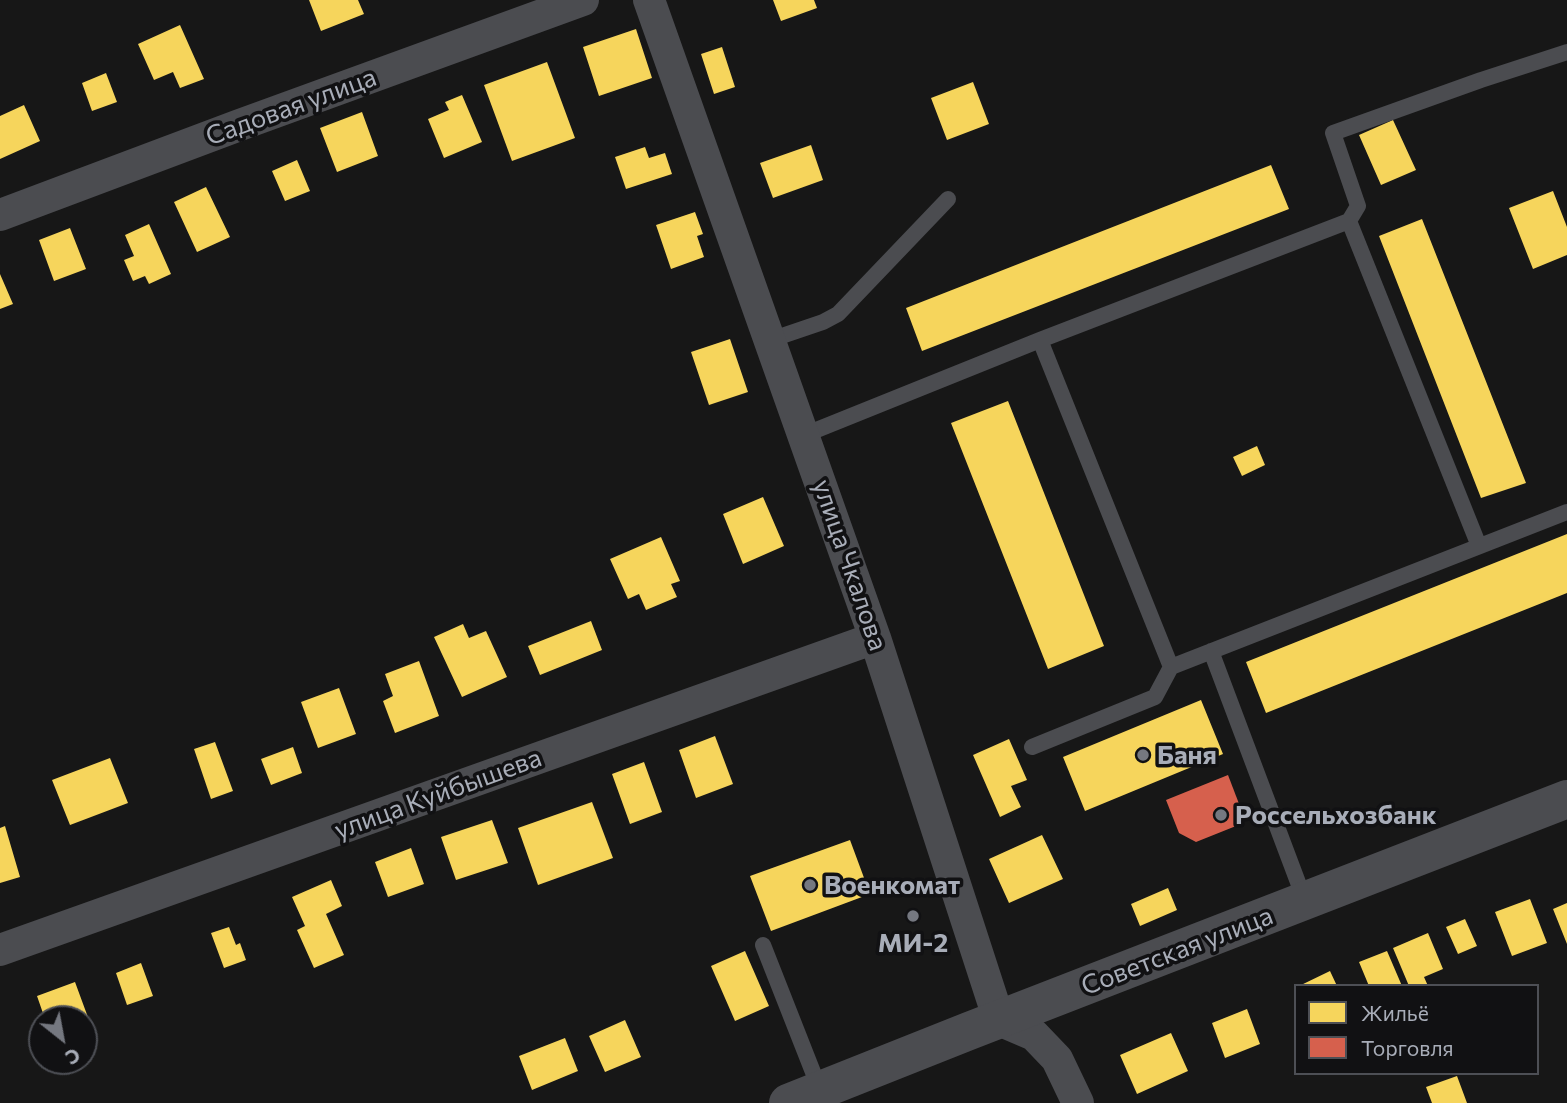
<!DOCTYPE html>
<meta charset="utf-8">
<style>
body{margin:0}
#map{position:relative;width:1567px;height:1103px;overflow:hidden;background:#171717;font-family:Commissioner,sans-serif}
canvas{display:block}
.legend{position:absolute;left:1294px;top:984px;width:245px;height:91px;box-sizing:border-box;background:#111113;border:2px solid #4d4f55;margin:0;padding:9px 12px;list-style:none;font-size:21px;color:#a8adb8}
.legend li{display:flex;align-items:center;gap:14px;height:35px}
.legend b{width:35px;border:2px solid #4d4f55}
.north{position:absolute;left:28px;top:1005px;width:70px;height:70px;box-sizing:border-box;background:#111113;border:2px solid #4d4f55;border-radius:50%;rotate:149deg;font-size:19px;font-weight:700;line-height:28px;text-align:center;color:#a8adb8}
.north::after{content:'';display:block;margin:auto;width:24px;height:32px;background:#757880;clip-path:polygon(50% 0,100% 100%,50% 72%,0 100%)}
</style>
<div id="map">
<canvas width="1567" height="1103"></canvas>
<ul class="legend">
<li><b style="height:19px;background:#f6d55c"></b>Жильё</li>
<li><b style="height:19px;background:#d6604d"></b>Торговля</li>
</ul>
<div class="north">С</div>
</div>
<script>
const ctx = document.querySelector('canvas').getContext('2d');
ctx.lineJoin = 'round';
function fillPath(path, color) { ctx.fillStyle = color; ctx.fill(path, 'evenodd'); }
const shape = rows => new Path2D(rows.map(r => 'M' + r).join(''));
function strokePath(path, color, width, dash) { ctx.strokeStyle = color; ctx.lineWidth = width; ctx.lineCap = dash ? 'butt' : 'round'; ctx.setLineDash(dash || []); ctx.stroke(path); }
function drawText(font, color, halo, rows, align = 'center') {
  ctx.font = font + ' Commissioner,sans-serif'; ctx.lineWidth = 7; ctx.setLineDash([]); ctx.textBaseline = 'middle'; ctx.strokeStyle = halo; ctx.fillStyle = color; for (const [text, x, y, turn = 0] of rows) {
    ctx.save(); ctx.translate(x, y); ctx.rotate((+turn || 0) * Math.PI / 180); ctx.textAlign = isNaN(turn) ? turn : align; if (halo) ctx.strokeText(text, 0, 0); ctx.fillText(text, 0, 0); ctx.restore();
  }
}
const homes = shape([
 [309,0,358,0,364,14,321,31],
 [773,0,814,0,817,8,781,21],
 [180,25,204,79,180,88,173,72,154,80,138,44],
 [636,29,652,78,599,96,583,47],
 [722,47,735,87,714,94,701,54],
 [547,62,575,138,512,161,484,85],
 [106,73,117,102,92,111,82,83],
 [973,82,989,124,947,140,931,98],
 [462,95,482,142,444,158,428,119,449,110,445,102],
 [24,105,40,141,0,159,0,116],
 [362,112,378,156,337,172,320,128],
 [1393,120,1416,170,1381,185,1359,135],
 [811,145,823,180,773,198,760,163],
 [645,147,649,158,665,153,672,174,626,189,615,157],
 [297,160,310,191,285,201,272,171],
 [1271,165,1289,209,922,351,906,308],
 [206,187,230,237,197,252,174,202],
 [1553,191,1567,227,1567,255,1533,269,1509,208],
 [695,212,703,234,697,236,704,257,671,269,656,225],
 [1422,219,1526,483,1481,498,1379,236],
 [149,224,171,274,149,284,145,276,133,281,124,260,134,256,125,235],
 [70,228,86,269,54,281,39,240],
 [0,274,13,304,0,309],
 [730,339,748,392,709,405,691,352],
 [1008,401,1104,646,1048,669,951,423],
 [1257,446,1265,465,1242,476,1233,457],
 [763,497,784,546,743,564,723,514],
 [1567,534,1567,593,1266,713,1246,662],
 [661,537,680,581,671,584,677,597,646,610,639,594,628,599,610,559],
 [591,621,602,650,540,675,528,646],
 [463,624,469,638,486,631,507,677,462,697,434,637],
 [419,661,439,716,395,733,383,701,393,696,385,674],
 [339,688,356,734,318,748,301,702],
 [1201,700,1223,754,1085,811,1063,757],
 [715,736,733,784,696,798,679,750],
 [1009,739,1027,780,1011,786,1021,807,1000,817,973,755],
 [215,742,233,791,211,799,194,749],
 [293,747,302,773,271,785,261,759],
 [110,758,128,803,70,825,52,780],
 [644,762,662,812,630,824,612,774],
 [592,802,613,858,538,885,518,828],
 [492,820,508,863,456,880,441,837],
 [5,826,20,877,0,883,0,828],
 [1042,835,1063,879,1009,903,989,859],
 [850,840,870,894,771,931,750,876],
 [411,848,424,884,388,897,375,862],
 [331,880,342,906,326,914,344,955,314,968,297,930,305,926,292,897],
 [1168,888,1177,910,1140,926,1131,904],
 [1530,899,1547,943,1512,956,1495,912],
 [1567,903,1567,944,1553,909],
 [1465,919,1477,946,1458,954,1446,927],
 [229,927,236,945,240,943,246,960,224,968,211,933],
 [1428,933,1443,969,1424,977,1428,986,1409,986,1393,948],
 [745,951,769,1006,735,1021,711,966],
 [1387,951,1402,986,1369,986,1359,962],
 [141,963,153,996,127,1005,116,973],
 [1330,971,1337,986,1299,986],
 [75,982,93,1031,84,1035,84,1019,45,1019,37,996],
 [1247,1009,1260,1044,1225,1058,1212,1023],
 [625,1020,641,1057,605,1072,589,1036],
 [1171,1033,1188,1071,1137,1094,1120,1055],
 [565,1038,578,1071,532,1090,519,1056],
 [1457,1076,1467,1103,1432,1103,1426,1087]
]);
const shops = shape([
 [1228,775,1241,809,1236,826,1196,842,1179,833,1166,800]
]);
const service = shape([
 [1349,221,1479,546],
 [770,340,823,322,838,314,948,199],
 [1040,340,1171,667,1567,512],
 [804,435,1040,340,1349,221,1358,206,1333,133,1481,80,1567,52],
 [1211,651,1305,901],
 [1032,747,1155,697,1171,667],
 [763,945,820,1090]
]);
const minor = shape([
 [649,0,875,638,999,1020,1034,1035,1057,1059,1078,1103],
 [0,215,237,126,583,0],
 [0,950,875,638]
]);
const tertiary = shape([
 [788,1103,969,1031,1567,799]
]);
const markers = [
 [1143,755,7,"#757880"],
 [1221,815,7,"#757880"],
 [810,885,7,"#757880"],
 [913,916,7,"#757880"]
];
const streetNames = [
 ["Садовая улица",291,107,-20],
 ["улица Чкалова",850,565,71],
 ["улица Куйбышева",438,794,-20],
 ["Советская улица",1177,951,-21]
];
const poiNames = [
 ["Баня",1157,755],
 ["Россельхозбанк",1235,815],
 ["Военкомат",824,885],
 ["МИ-2",913,943,"center"]
];
fillPath(homes, '#f6d55c');
fillPath(shops, '#d6604d');
strokePath(service, '#4b4c50', 16);
strokePath(minor, '#4b4c50', 32);
strokePath(tertiary, '#4b4c50', 38);
for (const [x, y, r, color] of markers) { const dot = new Path2D(); dot.arc(x, y, r, 0, 2 * Math.PI); ctx.fillStyle = color; ctx.fill(dot); strokePath(dot, '#111113', 2.5); }
drawText('26px', '#a8adb8', '#111113', streetNames);
drawText('bold 26px', '#a8adb8', '#111113', poiNames, 'left');
</script>
